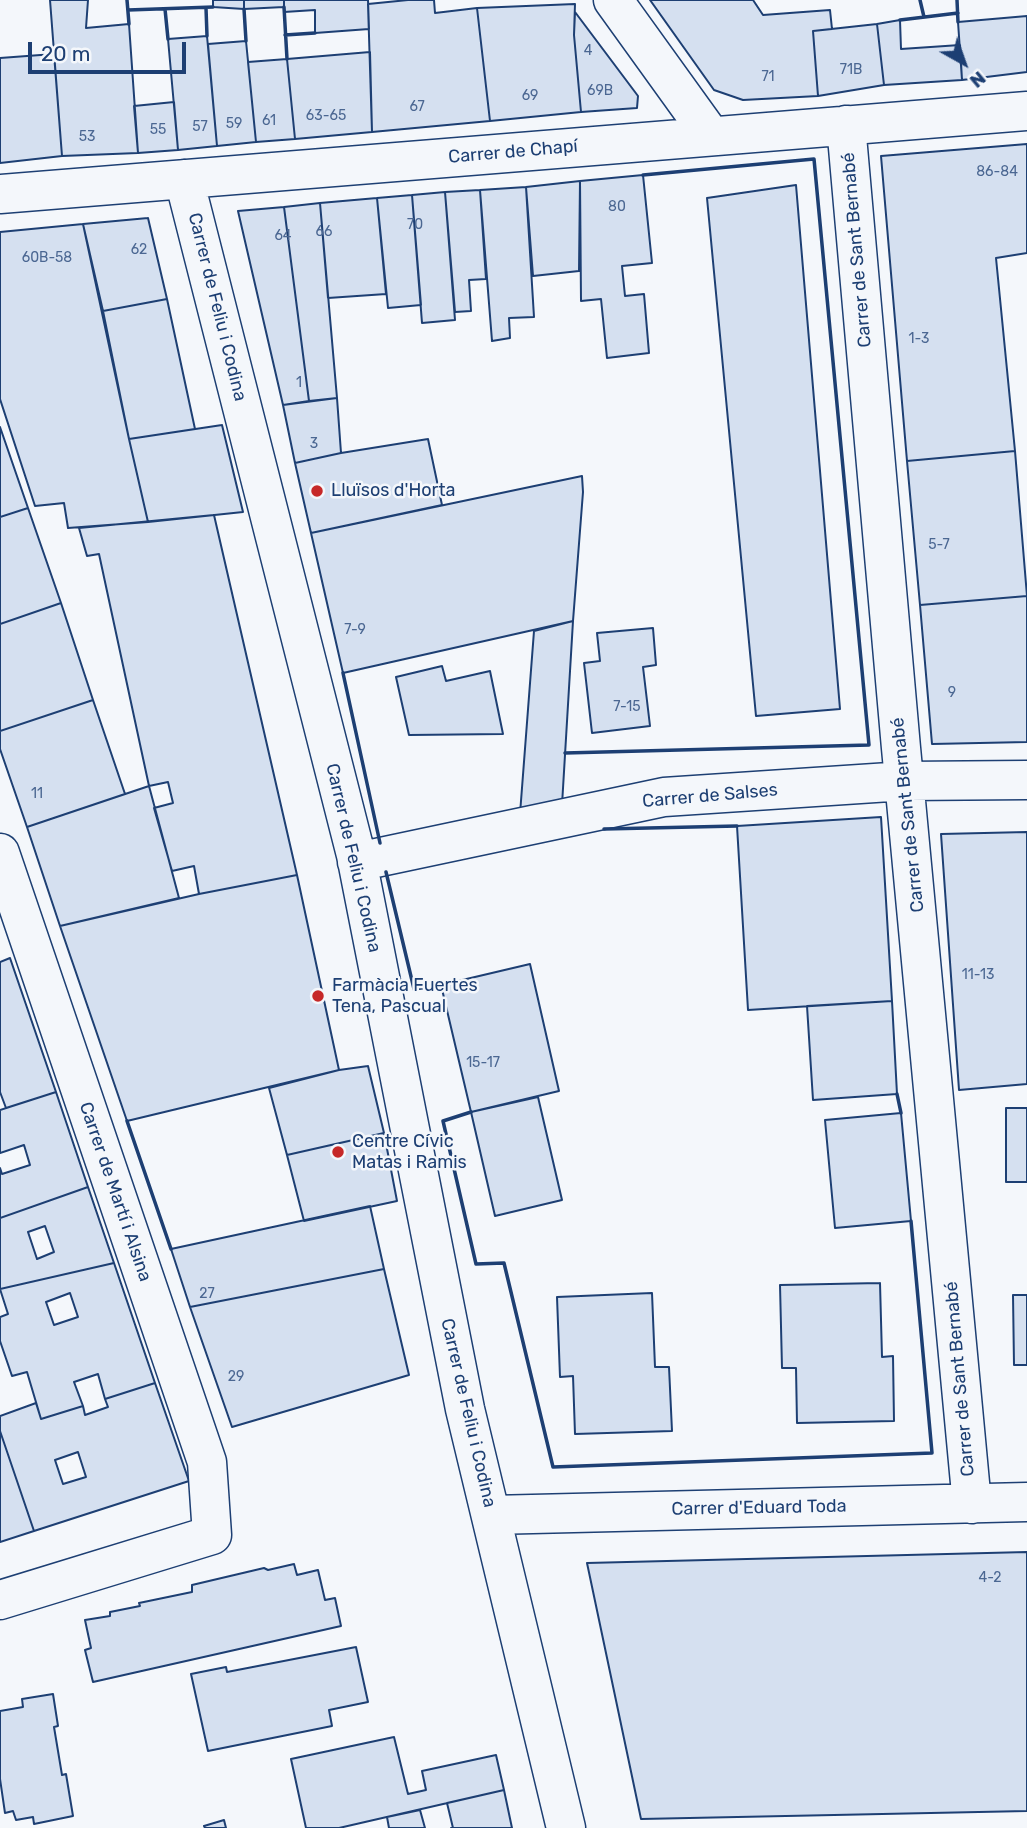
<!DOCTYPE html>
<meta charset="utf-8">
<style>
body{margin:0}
#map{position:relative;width:1027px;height:1828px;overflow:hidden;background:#f4f7fb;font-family:Rubik,sans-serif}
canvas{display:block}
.north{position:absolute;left:929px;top:28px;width:70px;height:70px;-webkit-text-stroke:5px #f4f7fb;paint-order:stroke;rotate:140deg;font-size:19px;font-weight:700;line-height:28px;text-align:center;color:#1d3f73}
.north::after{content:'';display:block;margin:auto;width:24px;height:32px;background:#1d3f73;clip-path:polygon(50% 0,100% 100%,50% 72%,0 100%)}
.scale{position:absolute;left:28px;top:42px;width:158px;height:32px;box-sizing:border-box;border:4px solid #1d3f73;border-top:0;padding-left:9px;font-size:21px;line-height:24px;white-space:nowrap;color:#1d3f73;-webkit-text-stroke:5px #f4f7fb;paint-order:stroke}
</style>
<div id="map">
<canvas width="1027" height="1828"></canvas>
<div class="north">N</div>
<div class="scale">20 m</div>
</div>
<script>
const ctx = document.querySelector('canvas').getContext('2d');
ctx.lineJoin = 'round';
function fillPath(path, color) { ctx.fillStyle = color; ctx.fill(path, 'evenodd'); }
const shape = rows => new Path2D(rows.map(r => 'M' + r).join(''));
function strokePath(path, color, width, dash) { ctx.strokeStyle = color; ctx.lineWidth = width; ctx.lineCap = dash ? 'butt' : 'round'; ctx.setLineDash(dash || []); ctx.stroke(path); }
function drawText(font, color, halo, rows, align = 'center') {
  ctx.font = font + ' Rubik,sans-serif'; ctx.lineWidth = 5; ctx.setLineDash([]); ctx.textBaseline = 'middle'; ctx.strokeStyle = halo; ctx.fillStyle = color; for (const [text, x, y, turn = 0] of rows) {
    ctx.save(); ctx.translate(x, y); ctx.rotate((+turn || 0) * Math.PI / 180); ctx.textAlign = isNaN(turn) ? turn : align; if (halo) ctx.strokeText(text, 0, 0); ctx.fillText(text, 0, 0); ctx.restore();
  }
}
const building = shape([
 [50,0,88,0,86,28,129,24,138,153,62,156,50,0],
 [213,0,244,0,244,9,213,7,213,0],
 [244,0,284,0,284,7,244,9,244,0],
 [284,0,368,0,369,29,315,33,315,10,284,12,284,0],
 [408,0,434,0,435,13,477,8,490,121,372,132,368,4,408,0],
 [650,0,753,0,763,15,830,10,832,29,813,31,818,96,743,100,714,90,650,0],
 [575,4,574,35,581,112,490,121,477,8,575,4],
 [575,12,638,96,637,108,581,112,574,35,575,12],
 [1027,16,1027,72,962,80,958,22,1027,16],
 [900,20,901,49,960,45,962,80,884,85,877,24,900,20],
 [877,24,884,85,818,96,813,31,877,24],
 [207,36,217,146,178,150,168,39,207,36],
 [246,41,256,142,217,146,208,44,246,41],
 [370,52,372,132,295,139,287,59,370,52],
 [54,54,62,156,0,163,0,58,54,54],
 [287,59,295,139,256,142,248,62,287,59],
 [174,102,178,150,138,153,134,106,174,102],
 [1027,144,1027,253,996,258,1015,451,907,461,881,156,1027,144],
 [643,175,652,263,622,266,625,296,644,294,649,353,607,358,601,299,581,301,580,181,643,175],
 [580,181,579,271,533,276,526,187,580,181],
 [796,185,840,709,756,716,707,198,796,185],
 [526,187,534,317,509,318,510,338,492,341,480,190,526,187],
 [480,190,486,279,469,280,471,311,455,312,445,192,480,190],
 [445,192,455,320,422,323,412,195,445,192],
 [412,195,421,305,388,308,377,198,412,195],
 [377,198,386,294,328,298,320,203,377,198],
 [320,203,337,398,309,401,284,207,320,203],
 [284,207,309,401,283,405,238,211,284,207],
 [148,218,167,299,103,311,83,224,148,218],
 [83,224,129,439,148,522,68,528,64,503,35,506,0,399,0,232,83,224],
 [167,299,195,429,129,439,103,311,167,299],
 [337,398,341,453,295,463,283,405,337,398],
 [222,425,243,512,148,522,129,439,222,425],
 [0,427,28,508,0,517,0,427],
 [428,439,442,505,311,533,295,463,341,453,428,439],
 [1015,451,1027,596,920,605,907,461,1015,451],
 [582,476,583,492,573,621,343,673,311,533,582,476],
 [28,508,61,603,0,624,0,517,28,508],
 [214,515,297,875,199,894,194,866,172,871,154,808,173,803,168,782,149,786,99,554,87,556,79,528,214,515],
 [1027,596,1027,742,932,744,920,605,1027,596],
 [61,603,93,700,0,731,0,624,61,603],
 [573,621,562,805,520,814,534,631,573,621],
 [653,628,656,665,643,667,650,726,592,733,584,663,600,661,597,633,653,628],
 [442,666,446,681,490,671,503,734,409,735,396,677,442,666],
 [93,700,125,794,27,827,0,749,0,731,93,700],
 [149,786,179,898,60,926,27,827,149,786],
 [881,817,892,1001,748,1010,737,826,881,817],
 [1027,832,1027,1084,959,1090,941,834,1027,832],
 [297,875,339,1070,127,1121,60,926,199,894,297,875],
 [10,958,56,1092,6,1108,0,1092,0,962,10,958],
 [530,964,559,1091,471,1112,441,985,530,964],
 [892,1001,897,1094,813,1100,807,1006,892,1001],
 [368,1066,384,1133,287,1155,269,1088,339,1070,368,1066],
 [56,1092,88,1187,0,1218,0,1168,2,1174,30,1165,24,1145,0,1153,0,1110,56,1092],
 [538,1097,562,1200,495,1216,471,1112,538,1097],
 [1006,1108,1027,1108,1027,1182,1006,1182,1006,1108],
 [901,1113,911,1221,835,1228,825,1120,901,1113],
 [384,1133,397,1201,304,1221,287,1155,384,1133],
 [88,1187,114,1263,0,1289,0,1218,88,1187],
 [45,1226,54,1252,37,1259,28,1232,45,1226],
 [370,1206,384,1269,190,1307,171,1249,370,1206],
 [114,1263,155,1383,105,1399,98,1374,74,1382,83,1406,41,1419,27,1372,12,1376,0,1341,0,1317,8,1314,0,1289,114,1263],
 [70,1293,78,1317,54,1325,46,1302,70,1293],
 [384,1269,409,1375,232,1427,190,1307,384,1269],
 [880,1283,882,1357,893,1356,894,1421,797,1423,796,1368,782,1368,780,1285,880,1283],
 [652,1293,655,1367,669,1367,672,1431,575,1434,573,1376,560,1377,557,1297,652,1293],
 [1013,1295,1027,1295,1027,1365,1014,1365,1013,1295],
 [155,1383,189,1481,34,1531,0,1431,0,1416,36,1403,41,1419,83,1406,85,1415,108,1407,105,1399,155,1383],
 [78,1452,86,1477,63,1484,55,1460,78,1452],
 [0,1431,34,1531,0,1542,0,1431],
 [1027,1552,1027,1811,641,1819,587,1563,1027,1552],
 [294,1564,297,1575,318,1570,325,1600,335,1598,341,1626,93,1682,85,1650,91,1648,85,1620,110,1616,110,1612,140,1606,139,1603,192,1592,192,1585,264,1568,268,1570,294,1564],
 [356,1647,368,1702,329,1710,332,1726,208,1751,191,1674,226,1667,227,1672,356,1647],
 [53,1694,58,1726,54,1727,62,1775,66,1774,73,1816,34,1824,33,1817,16,1820,13,1811,5,1813,0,1779,0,1711,23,1707,22,1699,53,1694],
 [394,1737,408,1794,426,1790,422,1771,496,1755,504,1790,339,1828,306,1828,291,1759,394,1737],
 [504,1790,512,1828,451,1828,453,1828,447,1803,504,1790],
 [420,1810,425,1828,389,1828,387,1817,420,1810],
 [224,1820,226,1828,205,1828,204,1826,224,1820]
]);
const minor = shape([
 [613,0,711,136],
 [846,125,901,748,972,1504],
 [184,179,356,855,465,1409,566,1828],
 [0,194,1027,111],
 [0,853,207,1462,212,1535,0,1600],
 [357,862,664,797,905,781,1027,780],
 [491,1515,1027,1502]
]);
const wall = shape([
 [127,0,129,24],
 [920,0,924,17],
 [957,0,958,22],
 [284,7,287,59],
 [206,8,207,36],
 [165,9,168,39],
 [244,9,246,41],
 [128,10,213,7],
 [900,20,958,13],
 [285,35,315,33],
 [343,673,380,843],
 [565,753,869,745,814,159,643,175],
 [604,829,737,826],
 [386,872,414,989,441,985],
 [897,1094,901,1113],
 [471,1112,443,1121,476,1264,504,1263,553,1467,932,1453,911,1221],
 [127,1121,171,1249]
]);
const markers = [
 [317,491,7,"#c62828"],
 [318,996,7,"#c62828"],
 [338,1152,7,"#c62828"]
];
const numberNames = [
 ["4",588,51],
 ["71B",851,70],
 ["71",768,77],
 ["69B",600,91],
 ["69",530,96],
 ["67",417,107],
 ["63-65",326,116],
 ["61",269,121],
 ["59",234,124],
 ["57",200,127],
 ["55",158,130],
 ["53",87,137],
 ["86-84",997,172],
 ["80",617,207],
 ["70",415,225],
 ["66",324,232],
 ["64",283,236],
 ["62",139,250],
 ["60B-58",47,258],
 ["1-3",919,339],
 ["1",299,383],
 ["3",314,444],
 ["5-7",939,545],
 ["7-9",355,630],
 ["9",952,693],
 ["7-15",627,707],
 ["11",37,794],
 ["11-13",978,975],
 ["15-17",483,1063],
 ["27",207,1294],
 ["29",236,1377],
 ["4-2",990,1578]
];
const streetNames = [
 ["Carrer de Chapí",513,152,-5],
 ["Carrer de Sant Bernabé",857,250,-95],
 ["Carrer de Feliu i Codina",217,307,76],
 ["Carrer de Salses",710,796,-5],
 ["Carrer de Sant Bernabé",908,815,-96],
 ["Carrer de Feliu i Codina",353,858,77],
 ["Carrer de Martí i Alsina",115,1192,71],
 ["Carrer de Sant Bernabé",960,1379,-95],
 ["Carrer de Feliu i Codina",468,1413,77],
 ["Carrer d'Eduard Toda",759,1508,-1]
];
const poiNames = [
 ["Lluïsos d'Horta",331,491],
 ["Farmàcia Fuertes",332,986],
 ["Tena, Pascual",332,1007],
 ["Centre Cívic",352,1142],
 ["Matas i Ramis",352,1163]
];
fillPath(building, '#d5e0f0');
strokePath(building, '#1d3f73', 2);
strokePath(minor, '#1d3f73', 41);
strokePath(minor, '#f4f7fb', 38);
strokePath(wall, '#1d3f73', 3.5);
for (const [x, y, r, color] of markers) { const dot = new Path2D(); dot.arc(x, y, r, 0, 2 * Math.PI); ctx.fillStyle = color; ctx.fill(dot); strokePath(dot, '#f4f7fb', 2.5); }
drawText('14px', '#4b6792', null, numberNames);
drawText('18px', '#1d3f73', '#f4f7fb', streetNames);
drawText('18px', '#1d3f73', '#f4f7fb', poiNames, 'left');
</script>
